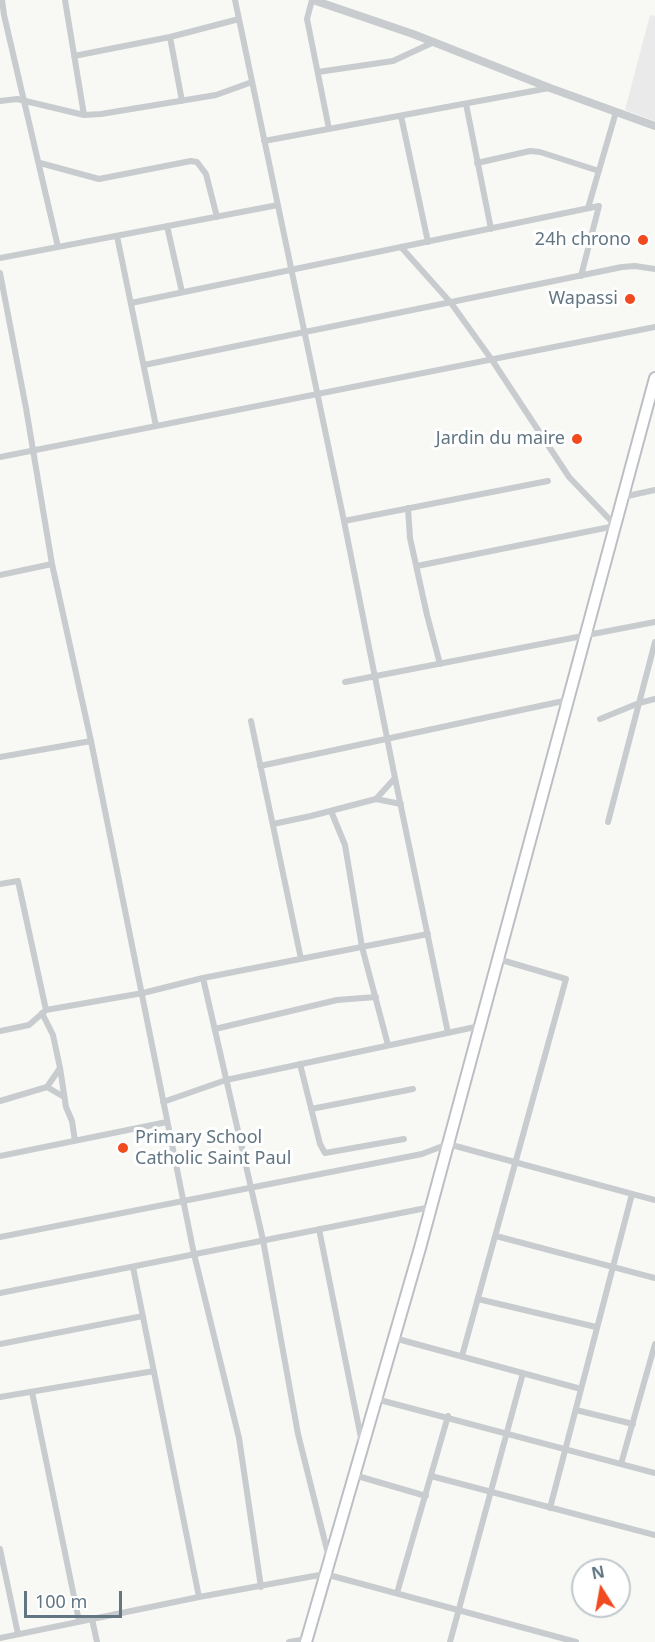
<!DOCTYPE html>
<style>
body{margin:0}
#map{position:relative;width:655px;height:1642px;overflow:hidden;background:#f8f8f5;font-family:"Noto Sans",sans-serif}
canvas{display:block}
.north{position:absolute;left:571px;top:1558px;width:60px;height:60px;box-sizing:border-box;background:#fff;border:2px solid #c0c8cd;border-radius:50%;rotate:349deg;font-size:16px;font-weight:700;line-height:24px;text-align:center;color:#617583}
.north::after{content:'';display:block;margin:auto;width:21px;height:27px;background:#f04a1e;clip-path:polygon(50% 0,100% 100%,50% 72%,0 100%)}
.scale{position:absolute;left:24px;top:1591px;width:98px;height:27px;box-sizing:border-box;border:3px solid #617583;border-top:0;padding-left:8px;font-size:18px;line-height:21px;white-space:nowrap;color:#617583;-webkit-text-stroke:4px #fff;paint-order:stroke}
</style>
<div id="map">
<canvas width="655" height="1642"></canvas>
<div class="north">N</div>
<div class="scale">100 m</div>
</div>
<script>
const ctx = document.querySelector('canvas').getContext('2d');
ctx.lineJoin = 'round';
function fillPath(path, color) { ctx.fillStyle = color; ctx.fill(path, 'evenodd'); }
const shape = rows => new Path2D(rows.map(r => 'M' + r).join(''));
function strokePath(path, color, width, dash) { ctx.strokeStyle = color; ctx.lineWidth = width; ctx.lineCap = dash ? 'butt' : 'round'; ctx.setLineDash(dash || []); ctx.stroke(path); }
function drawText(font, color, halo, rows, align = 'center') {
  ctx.font = font + ' "Noto Sans",sans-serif'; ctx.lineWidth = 6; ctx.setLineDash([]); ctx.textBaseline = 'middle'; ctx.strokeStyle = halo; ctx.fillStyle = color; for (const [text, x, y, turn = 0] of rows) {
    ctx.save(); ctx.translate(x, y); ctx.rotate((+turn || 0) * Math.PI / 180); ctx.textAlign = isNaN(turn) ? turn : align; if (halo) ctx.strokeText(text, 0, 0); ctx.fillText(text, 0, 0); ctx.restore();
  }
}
const built = shape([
 [650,15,655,16,655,121,625,110]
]);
const minor = shape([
 [2,0,4,15,58,247],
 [65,0,84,115],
 [235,0,344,521,395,778,448,1033],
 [312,0,307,19,329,129],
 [170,37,182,101],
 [74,56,170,37,239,19],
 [318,72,393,61,434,42],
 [0,101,17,99,84,115,101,114,216,95,252,82],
 [466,104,491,229],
 [401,116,428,242],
 [264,141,549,88],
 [40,163,99,179,191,161,197,162,206,174,217,217],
 [477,163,530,151,540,152,599,171],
 [588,208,616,112],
 [167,226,182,292],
 [117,236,156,426],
 [401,247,451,303,492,360,569,477,615,525],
 [0,258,278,205],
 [0,273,26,408,52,564,91,741,194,1254,239,1438,261,1587],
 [131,303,599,206,581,276],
 [144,365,622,267,635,266,655,269],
 [0,457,655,327],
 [623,497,655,490],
 [408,508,410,538,427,615,440,664],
 [344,521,548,481],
 [417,566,615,526],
 [0,575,52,564],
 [345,682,655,622],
 [600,719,639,703,655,699],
 [251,721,301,959],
 [0,757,91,741],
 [260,766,568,700],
 [376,799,395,778],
 [331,811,345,845,362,947,388,1045],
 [608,822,655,642],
 [273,824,311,816,376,799,401,804],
 [0,884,18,881,46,1010],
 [203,978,263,1240,298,1434,329,1558],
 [215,1029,337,1000,376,997],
 [0,1031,29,1025,46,1010,143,993,203,978,428,934],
 [300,1064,320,1144,325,1153,404,1139],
 [60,1068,66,1107,72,1121,75,1141],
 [47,1087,64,1097],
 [0,1101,47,1087,60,1068,53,1035,42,1013],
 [163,1102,226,1080,480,1026],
 [311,1109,413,1089],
 [0,1156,167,1122],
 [319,1229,362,1443],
 [496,1236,655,1278],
 [0,1237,422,1154,448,1144,655,1200],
 [133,1267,199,1597],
 [0,1293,431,1207],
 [478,1299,596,1327],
 [394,1338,581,1389],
 [0,1344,143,1316],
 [462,1356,566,979,498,959],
 [32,1392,79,1621],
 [0,1397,154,1371],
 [376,1399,655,1473],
 [576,1410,633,1424],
 [621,1464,655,1344],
 [354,1475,426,1496],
 [431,1476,655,1535],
 [550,1508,632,1194],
 [0,1549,18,1634],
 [397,1593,448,1416],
 [92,1619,97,1642],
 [0,1638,199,1597,325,1574,576,1642],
 [289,1642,307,1639],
 [450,1642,523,1373]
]);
const tertiary = shape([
 [313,0,413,34,550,88,655,126]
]);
const primary = shape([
 [306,1642,420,1248,655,378]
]);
const markers = [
 [643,240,6,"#f04a1e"],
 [630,299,6,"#f04a1e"],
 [577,439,6,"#f04a1e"],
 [123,1148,6,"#f04a1e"]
];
const poiNames = [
 ["24h chrono",631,240],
 ["Wapassi",618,299],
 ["Jardin du maire",565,439],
 ["Primary School",135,1138,"left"],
 ["Catholic Saint Paul",135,1159,"left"]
];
fillPath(built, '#e9eae9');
strokePath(primary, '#bbbfc3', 14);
strokePath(minor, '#c8cccf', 6);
strokePath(tertiary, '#c8cccf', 8);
strokePath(primary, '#fff', 10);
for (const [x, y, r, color] of markers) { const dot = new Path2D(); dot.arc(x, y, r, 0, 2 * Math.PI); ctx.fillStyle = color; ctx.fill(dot); strokePath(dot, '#fff', 2); }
drawText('18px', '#617583', '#fff', poiNames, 'right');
</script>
